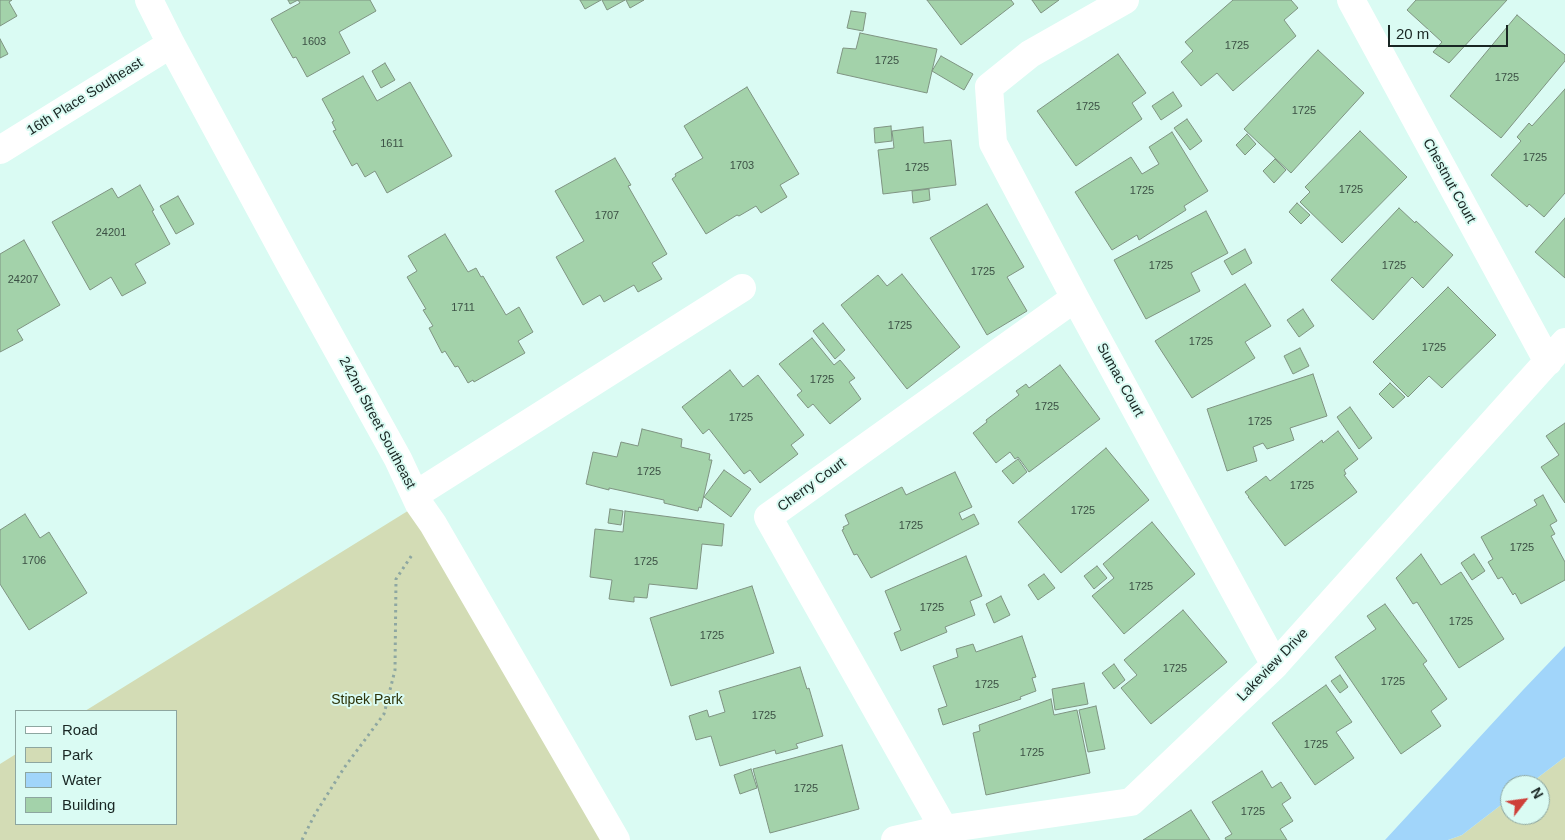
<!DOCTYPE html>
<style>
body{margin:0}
#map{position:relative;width:1565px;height:840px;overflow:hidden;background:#dafbf3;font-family:Helvetica,sans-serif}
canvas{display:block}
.legend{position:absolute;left:15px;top:710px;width:162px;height:115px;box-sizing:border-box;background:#dafbf3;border:1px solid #8da6a0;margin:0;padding:6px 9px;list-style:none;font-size:15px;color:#192623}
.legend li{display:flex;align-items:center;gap:10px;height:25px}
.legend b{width:25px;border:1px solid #8da6a0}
.north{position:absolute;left:1500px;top:775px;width:50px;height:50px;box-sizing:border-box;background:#dafbf3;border:1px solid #8da6a0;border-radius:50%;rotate:60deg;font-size:14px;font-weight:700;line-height:20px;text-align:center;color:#192623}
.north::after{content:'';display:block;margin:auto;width:18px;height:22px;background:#ce4039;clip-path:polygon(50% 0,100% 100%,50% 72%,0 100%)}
.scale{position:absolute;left:1388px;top:25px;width:120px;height:22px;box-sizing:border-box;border:2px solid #192623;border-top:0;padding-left:6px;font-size:15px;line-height:18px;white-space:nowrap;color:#192623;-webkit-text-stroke:4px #dafbf3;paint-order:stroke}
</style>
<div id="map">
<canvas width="1565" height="840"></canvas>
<ul class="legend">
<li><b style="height:6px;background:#fff"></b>Road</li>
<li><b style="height:14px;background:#d3dcb5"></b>Park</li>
<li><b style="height:14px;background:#a1d5fa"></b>Water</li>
<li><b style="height:14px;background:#a3d2aa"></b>Building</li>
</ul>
<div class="north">N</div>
<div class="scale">20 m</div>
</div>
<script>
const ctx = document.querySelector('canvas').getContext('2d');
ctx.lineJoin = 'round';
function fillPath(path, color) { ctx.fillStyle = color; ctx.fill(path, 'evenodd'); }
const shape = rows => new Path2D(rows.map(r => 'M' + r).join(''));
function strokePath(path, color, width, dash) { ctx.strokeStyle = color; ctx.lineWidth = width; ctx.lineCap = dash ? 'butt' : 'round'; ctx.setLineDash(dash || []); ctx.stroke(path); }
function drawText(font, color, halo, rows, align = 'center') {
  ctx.font = font + ' Helvetica,sans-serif'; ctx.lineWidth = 4; ctx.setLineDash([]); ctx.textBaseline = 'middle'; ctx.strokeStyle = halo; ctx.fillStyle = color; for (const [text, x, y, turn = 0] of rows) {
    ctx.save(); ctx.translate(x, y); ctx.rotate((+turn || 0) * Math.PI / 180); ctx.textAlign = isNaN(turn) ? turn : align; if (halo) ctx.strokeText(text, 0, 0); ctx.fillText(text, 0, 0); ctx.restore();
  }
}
const green = shape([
 [419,504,602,840,0,840,0,764,16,754,16,824,176,824,176,711,85,711],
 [1565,757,1565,840,1448,840,1462,835,1510,798,1510,815,1540,815,1540,785,1528,785]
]);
const water = shape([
 [1565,646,1565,757,1528,785,1510,785,1510,798,1462,835,1448,840,1385,840,1523,690]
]);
const building = shape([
 [0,0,12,0,9,2,17,16,0,26,0,0],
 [288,0,370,0,376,11,339,32,350,53,307,77,296,57,293,58,271,19,300,3,298,0,290,4,288,0],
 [580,0,601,0,585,9,580,0],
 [602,0,625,0,607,10,602,0],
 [626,0,644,0,630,8,626,0],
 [927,0,1011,0,1014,4,961,45,927,0],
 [1032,0,1059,0,1041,13,1032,0],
 [1233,0,1291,0,1298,8,1284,20,1296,36,1233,91,1217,73,1201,86,1181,62,1193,51,1185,42,1233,0],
 [1416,0,1507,0,1449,63,1433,52,1442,42,1407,10,1416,0],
 [851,11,866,13,863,31,847,28,851,11],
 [1517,15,1565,55,1565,61,1501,138,1450,96,1517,15],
 [860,33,937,49,927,93,837,73,843,48,856,49,860,33],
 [0,39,8,54,0,58,0,39],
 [1318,50,1364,93,1291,173,1244,129,1318,50],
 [1118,54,1146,93,1132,103,1142,119,1076,166,1037,111,1118,54],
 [941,56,973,74,964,90,932,71,941,56],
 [385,63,395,80,381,88,372,71,385,63],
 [363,76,377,101,410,82,452,156,387,193,375,171,365,177,357,163,352,166,333,131,336,130,332,122,334,121,322,99,363,76],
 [747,87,799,174,780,185,787,197,761,213,756,206,739,216,737,215,706,234,672,179,676,176,675,174,703,158,684,126,747,87],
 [1565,89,1565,193,1544,217,1529,204,1527,207,1491,175,1521,141,1517,137,1529,123,1532,126,1565,89],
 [1173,92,1182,106,1161,120,1152,106,1173,92],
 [1187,119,1202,141,1190,150,1174,128,1187,119],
 [891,126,892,141,875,143,874,128,891,126],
 [923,127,924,143,951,140,956,185,883,194,878,150,894,148,892,131,923,127],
 [1360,131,1407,177,1342,243,1300,202,1310,192,1305,187,1360,131],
 [1172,132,1208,191,1184,206,1186,210,1139,240,1137,235,1112,250,1075,192,1131,157,1142,174,1159,164,1149,147,1172,132],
 [1247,134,1256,144,1245,155,1236,145,1247,134],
 [615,158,631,185,628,186,667,254,652,263,662,279,638,292,634,285,604,302,600,295,583,305,556,257,584,241,555,191,615,158],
 [1275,159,1286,170,1274,183,1263,171,1275,159],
 [140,185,154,210,152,211,170,244,135,264,146,283,122,296,111,277,90,290,52,222,112,188,118,198,140,185],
 [929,189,930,200,913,203,912,191,929,189],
 [178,196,194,224,176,234,160,206,178,196],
 [1297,203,1310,215,1301,224,1289,212,1297,203],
 [987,204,1024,267,1007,277,1027,311,987,335,930,238,987,204],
 [1399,208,1415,223,1416,221,1453,255,1423,288,1412,277,1373,320,1331,280,1399,208],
 [1206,211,1228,253,1191,273,1200,291,1146,319,1114,260,1206,211],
 [1565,218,1565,278,1535,252,1565,218],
 [445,234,468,272,476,268,481,277,483,276,506,315,519,307,533,332,518,341,525,353,474,382,473,380,468,383,458,366,455,367,445,351,442,353,429,328,433,326,423,310,426,309,407,277,417,271,408,256,445,234],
 [24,240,60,305,17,330,23,340,0,352,0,254,24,240],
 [1245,249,1252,263,1232,275,1224,261,1245,249],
 [902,274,960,347,907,389,841,305,878,275,887,286,902,274],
 [1245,284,1271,326,1245,342,1255,358,1192,398,1155,341,1245,284],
 [1448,287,1496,335,1442,388,1429,376,1408,397,1373,362,1448,287],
 [1303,309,1314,326,1299,337,1287,320,1303,309],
 [823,323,845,350,835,359,813,331,823,323],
 [812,338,834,365,840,360,855,378,849,382,861,399,830,424,813,404,808,408,797,395,802,391,779,364,812,338],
 [1300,348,1309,366,1293,374,1284,356,1300,348],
 [1060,365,1100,419,1029,472,1018,457,1015,459,1010,452,996,463,973,433,987,422,986,420,1019,395,1016,391,1026,384,1029,388,1060,365],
 [730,370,743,387,758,375,804,435,791,445,798,454,760,483,750,470,744,474,709,429,703,434,682,407,730,370],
 [1313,374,1327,416,1290,428,1294,440,1267,449,1263,443,1253,447,1257,461,1227,471,1207,409,1313,374],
 [1390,383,1405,397,1393,408,1379,394,1390,383],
 [1350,407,1372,438,1359,449,1337,417,1350,407],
 [1565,423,1565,503,1541,467,1559,455,1546,436,1565,423],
 [642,429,682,439,681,447,710,454,709,460,712,460,701,508,699,507,698,511,664,503,664,500,609,488,609,490,586,484,593,452,617,457,621,442,638,446,642,429],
 [1338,431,1358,459,1344,470,1346,474,1344,475,1357,492,1285,546,1248,497,1249,497,1245,492,1266,476,1270,481,1322,440,1323,443,1338,431],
 [1106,448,1149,500,1061,573,1018,522,1106,448],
 [1018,459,1027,472,1013,484,1002,471,1018,459],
 [724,470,751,489,731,517,704,497,724,470],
 [955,472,972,507,959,513,962,520,974,514,979,524,871,578,857,554,854,555,842,530,844,529,843,527,849,524,845,515,902,487,906,495,955,472],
 [1543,495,1557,521,1550,525,1555,534,1551,536,1565,562,1565,580,1521,604,1515,593,1513,595,1502,577,1498,579,1488,562,1493,559,1481,537,1537,505,1534,500,1543,495],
 [610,509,623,511,621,525,608,523,610,509],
 [625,511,724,524,722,546,702,544,697,589,649,584,647,598,634,597,634,602,609,599,612,580,590,577,595,529,623,532,625,511],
 [25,514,40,538,49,532,87,593,29,630,0,584,0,530,25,514],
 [1152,522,1195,574,1124,634,1092,596,1114,578,1103,564,1152,522],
 [1421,554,1441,585,1461,572,1504,639,1459,668,1417,602,1413,604,1396,578,1421,554],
 [1474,554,1485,571,1472,580,1461,563,1474,554],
 [966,556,982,596,970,601,975,615,945,627,947,632,901,651,894,633,901,630,885,591,966,556],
 [1097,566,1107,578,1094,589,1084,576,1097,566],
 [1044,574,1055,588,1038,600,1028,585,1044,574],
 [752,586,774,653,671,686,650,618,752,586],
 [1001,596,1010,615,994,623,986,604,1001,596],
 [1385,604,1427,661,1423,664,1447,699,1431,711,1441,726,1401,754,1335,657,1376,629,1367,616,1385,604],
 [1183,610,1227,662,1151,724,1121,688,1137,675,1124,660,1183,610],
 [1022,636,1036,677,1032,678,1036,691,1020,697,1021,699,943,725,938,709,947,706,933,666,958,657,956,649,973,644,976,652,1022,636],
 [1114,664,1125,680,1114,689,1102,673,1114,664],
 [800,667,807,689,809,688,823,736,796,744,798,748,776,754,775,750,720,766,711,736,696,740,689,716,707,710,709,717,725,712,719,691,800,667],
 [1340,675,1348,687,1340,693,1331,681,1340,675],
 [1084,683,1088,704,1055,710,1052,689,1084,683],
 [1326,685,1352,722,1336,732,1354,758,1315,785,1272,723,1326,685],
 [1051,699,1054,715,1077,710,1090,773,986,795,973,733,980,731,979,725,1051,699],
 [1096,706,1105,749,1088,752,1079,710,1096,706],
 [842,745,859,809,770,833,753,769,842,745],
 [751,769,757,788,740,794,734,775,751,769],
 [1262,771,1272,788,1281,782,1291,798,1282,804,1293,821,1280,829,1287,840,1226,840,1225,838,1232,834,1212,802,1262,771],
 [1191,810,1210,840,1143,840,1191,810]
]);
const path = shape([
 [302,840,315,814,344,768,384,714,395,670,396,579,412,555]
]);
const minor = shape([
 [149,0,171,44,290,264,398,459,419,504,433,524,616,840],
 [1125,0,1030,54,989,87,993,143,1075,298,1275,665],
 [1351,0,1548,362],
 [0,150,171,44],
 [415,495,742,288],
 [944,829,768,517,1075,298],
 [895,840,944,829,1131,802,1275,665,1565,342]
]);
const numberNames = [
 ["1603",314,42],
 ["1725",1237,46],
 ["1725",887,61],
 ["1725",1507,78],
 ["1725",1088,107],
 ["1725",1304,111],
 ["1611",392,144],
 ["1725",1535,158],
 ["1703",742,166],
 ["1725",917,168],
 ["1725",1351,190],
 ["1725",1142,191],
 ["1707",607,216],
 ["24201",111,233],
 ["1725",1161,266],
 ["1725",1394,266],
 ["1725",983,272],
 ["24207",23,280],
 ["1711",463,308],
 ["1725",900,326],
 ["1725",1201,342],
 ["1725",1434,348],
 ["1725",822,380],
 ["1725",1047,407],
 ["1725",741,418],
 ["1725",1260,422],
 ["1725",649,472],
 ["1725",1302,486],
 ["1725",1083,511],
 ["1725",911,526],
 ["1725",1522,548],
 ["1706",34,561],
 ["1725",646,562],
 ["1725",1141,587],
 ["1725",932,608],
 ["1725",1461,622],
 ["1725",712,636],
 ["1725",1175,669],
 ["1725",1393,682],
 ["1725",987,685],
 ["1725",764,716],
 ["1725",1316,745],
 ["1725",1032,753],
 ["1725",806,789],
 ["1725",1253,812]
];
const streetNames = [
 ["16th Place Southeast",85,97,-32],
 ["Chestnut Court",1449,181,61],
 ["Sumac Court",1120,380,61],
 ["242nd Street Southeast",377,423,62],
 ["Cherry Court",812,485,-36],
 ["Lakeview Drive",1273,665,-46]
];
const parkNames = [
 ["Stipek Park",367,700]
];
fillPath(green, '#d3dcb5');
fillPath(water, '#a1d5fa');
fillPath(building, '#a3d2aa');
strokePath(building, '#7f9482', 1);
strokePath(path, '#8ea7a1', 3, [2.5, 4]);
strokePath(minor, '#fff', 28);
drawText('11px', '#3c5145', null, numberNames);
drawText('14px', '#192623', '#dafbf3', streetNames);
drawText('14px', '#2c3308', '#dafbf3', parkNames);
</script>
